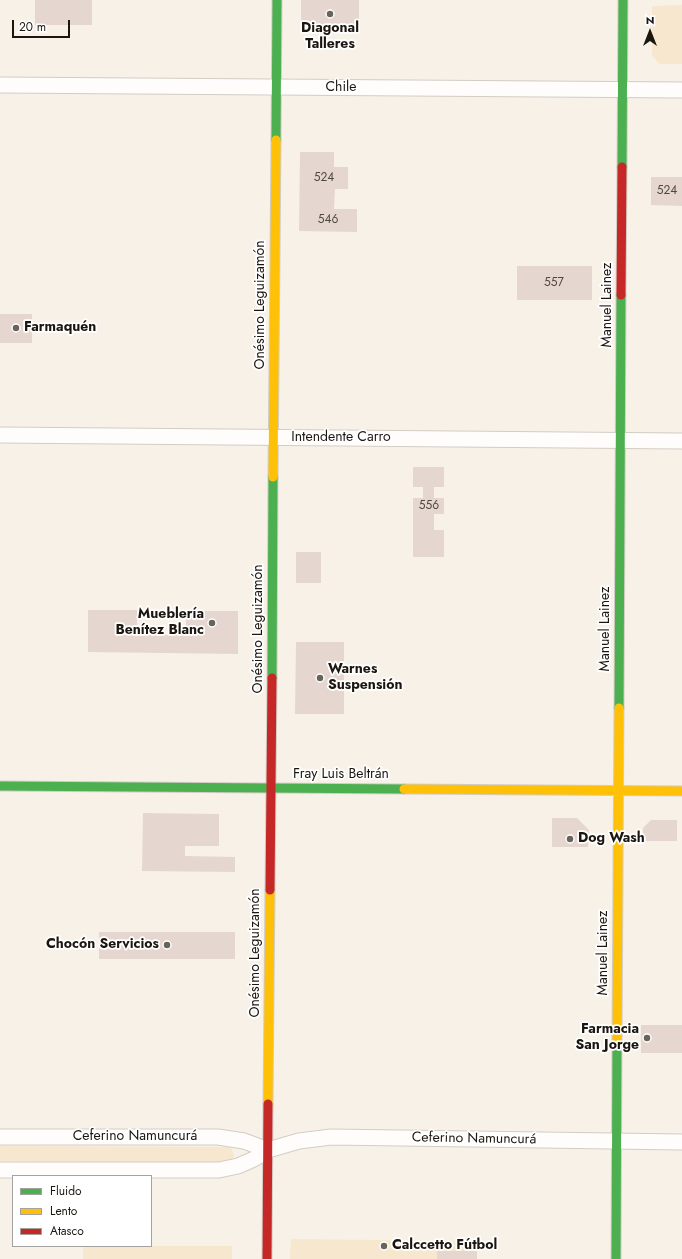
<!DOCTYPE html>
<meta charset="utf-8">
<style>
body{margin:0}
#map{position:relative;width:682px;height:1259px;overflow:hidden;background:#f8f1e8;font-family:Jost,sans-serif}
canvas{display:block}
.legend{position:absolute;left:12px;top:1175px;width:140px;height:72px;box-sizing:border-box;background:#fff;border:1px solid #a4a29f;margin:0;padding:5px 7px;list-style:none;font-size:12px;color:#1b160f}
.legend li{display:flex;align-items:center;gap:8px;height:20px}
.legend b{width:20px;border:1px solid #a4a29f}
.north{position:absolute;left:630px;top:12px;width:40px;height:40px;-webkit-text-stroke:3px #fff;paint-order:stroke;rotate:0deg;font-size:11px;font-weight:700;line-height:16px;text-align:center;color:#1b160f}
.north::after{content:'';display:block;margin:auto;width:14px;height:18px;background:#1b160f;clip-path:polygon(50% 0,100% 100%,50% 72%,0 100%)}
.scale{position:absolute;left:12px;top:20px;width:58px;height:18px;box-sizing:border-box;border:2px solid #1b160f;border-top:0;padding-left:5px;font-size:12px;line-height:14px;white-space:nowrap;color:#1b160f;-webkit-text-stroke:3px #fff;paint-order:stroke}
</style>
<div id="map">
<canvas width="682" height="1259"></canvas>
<ul class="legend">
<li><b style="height:5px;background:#4caf50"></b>Fluido</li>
<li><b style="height:5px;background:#ffc107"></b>Lento</li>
<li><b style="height:5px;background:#c62828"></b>Atasco</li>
</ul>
<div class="north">N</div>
<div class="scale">20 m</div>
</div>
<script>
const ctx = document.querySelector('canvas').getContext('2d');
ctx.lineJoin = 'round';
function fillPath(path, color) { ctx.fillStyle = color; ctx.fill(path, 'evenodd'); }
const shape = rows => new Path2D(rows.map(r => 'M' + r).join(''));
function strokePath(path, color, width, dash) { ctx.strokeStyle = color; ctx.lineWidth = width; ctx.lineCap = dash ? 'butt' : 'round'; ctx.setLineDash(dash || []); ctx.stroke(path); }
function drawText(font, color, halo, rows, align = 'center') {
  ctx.font = font + ' Jost,sans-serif'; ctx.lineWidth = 3.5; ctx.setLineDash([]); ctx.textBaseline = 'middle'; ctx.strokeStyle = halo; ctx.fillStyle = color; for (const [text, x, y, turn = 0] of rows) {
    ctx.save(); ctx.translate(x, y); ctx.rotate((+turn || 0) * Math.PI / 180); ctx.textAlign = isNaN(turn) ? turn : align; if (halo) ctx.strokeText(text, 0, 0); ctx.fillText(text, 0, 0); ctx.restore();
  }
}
const green = shape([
 [682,5,682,64,659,64,652,55,652,6],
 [0,1146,226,1147,231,1148,234,1155,233,1160,226,1163,0,1161],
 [291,1239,477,1241,477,1259,290,1259],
 [83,1246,232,1246,232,1259,83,1259]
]);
const building = shape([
 [35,0,92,0,92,25,35,25],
 [301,0,359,0,359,29,301,29],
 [300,152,334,152,334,167,348,167,348,189,335,189,334,209,357,209,357,232,299,231],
 [651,177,682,177,682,206,651,205],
 [517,266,592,266,592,300,517,300],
 [0,314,32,314,32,343,0,343],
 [413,467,444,467,444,487,434,487,434,498,444,498,444,514,434,514,434,530,444,530,444,557,413,557,413,498,423,498,423,487,413,487],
 [296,552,321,552,321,583,296,583],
 [88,610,137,610,137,635,186,635,186,611,238,611,238,654,88,652],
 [296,642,344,642,344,714,295,714],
 [143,813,219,814,219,846,185,846,185,856,235,857,235,872,142,871],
 [552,818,577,818,589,830,588,847,552,847],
 [651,820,677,820,677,841,643,841,643,828],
 [99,932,235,932,235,959,99,959],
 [641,1025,682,1025,682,1053,641,1053],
 [437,1251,477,1251,477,1259,437,1259]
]);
const street = shape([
 [0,85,682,90],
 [0,435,682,441],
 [0,1137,218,1137,244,1141,268,1150],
 [0,1170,219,1170,238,1166,254,1159,268,1150,299,1141,331,1137,682,1142]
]);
const fast = shape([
 [276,140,277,0],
 [622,167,623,0],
 [272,678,273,477],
 [619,708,621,295],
 [0,786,404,789],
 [616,1259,617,1042]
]);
const slow = shape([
 [273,477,276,140],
 [404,789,682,791],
 [617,1042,619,708],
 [268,1104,270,890]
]);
const jam = shape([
 [621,295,622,167],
 [270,890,272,678],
 [267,1259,268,1104]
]);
const markers = [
 [330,14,4,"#68635b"],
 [16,328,4,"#68635b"],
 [212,623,4,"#68635b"],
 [320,678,4,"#68635b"],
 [570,839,4,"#68635b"],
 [167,945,4,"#68635b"],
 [647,1038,4,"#68635b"],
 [384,1246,4,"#68635b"]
];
const numberNames = [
 ["524",324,178],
 ["524",667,191],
 ["546",328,220],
 ["557",554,283],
 ["556",429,506]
];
const poiNames = [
 ["Diagonal",330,29,"center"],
 ["Talleres",330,45,"center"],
 ["Farmaquén",24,328],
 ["Mueblería",204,615,"right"],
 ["Benítez Blanc",204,631,"right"],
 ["Warnes",328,670],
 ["Suspensión",328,686],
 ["Dog Wash",578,839],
 ["Chocón Servicios",159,945,"right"],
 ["Farmacia",639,1030,"right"],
 ["San Jorge",639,1046,"right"],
 ["Calccetto Fútbol",392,1246]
];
const streetNames = [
 ["Chile",341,88],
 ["Onésimo Leguizamón",261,305,-90],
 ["Manuel Lainez",608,305,-90],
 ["Intendente Carro",341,438],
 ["Onésimo Leguizamón",259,629,-90],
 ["Manuel Lainez",606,629,-90],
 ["Fray Luis Beltrán",341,775],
 ["Onésimo Leguizamón",256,953,-90],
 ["Manuel Lainez",604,953,-90],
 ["Ceferino Namuncurá",135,1137],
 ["Ceferino Namuncurá",474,1139,1]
];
fillPath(green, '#f8e7cf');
fillPath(building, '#e5d7cf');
strokePath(street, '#d2cdc5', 17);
strokePath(fast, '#d2cdc5', 11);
strokePath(slow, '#d2cdc5', 11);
strokePath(jam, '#d2cdc5', 11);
strokePath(street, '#fefdfc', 15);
strokePath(fast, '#4caf50', 9);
strokePath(slow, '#ffc107', 9);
strokePath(jam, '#c62828', 9);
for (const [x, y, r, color] of markers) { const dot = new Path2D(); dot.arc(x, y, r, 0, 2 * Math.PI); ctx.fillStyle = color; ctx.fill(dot); strokePath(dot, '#fff', 1.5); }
drawText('12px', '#504841', null, numberNames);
drawText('bold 14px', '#1b160f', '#fff', poiNames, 'left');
drawText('14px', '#1b160f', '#fff', streetNames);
</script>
